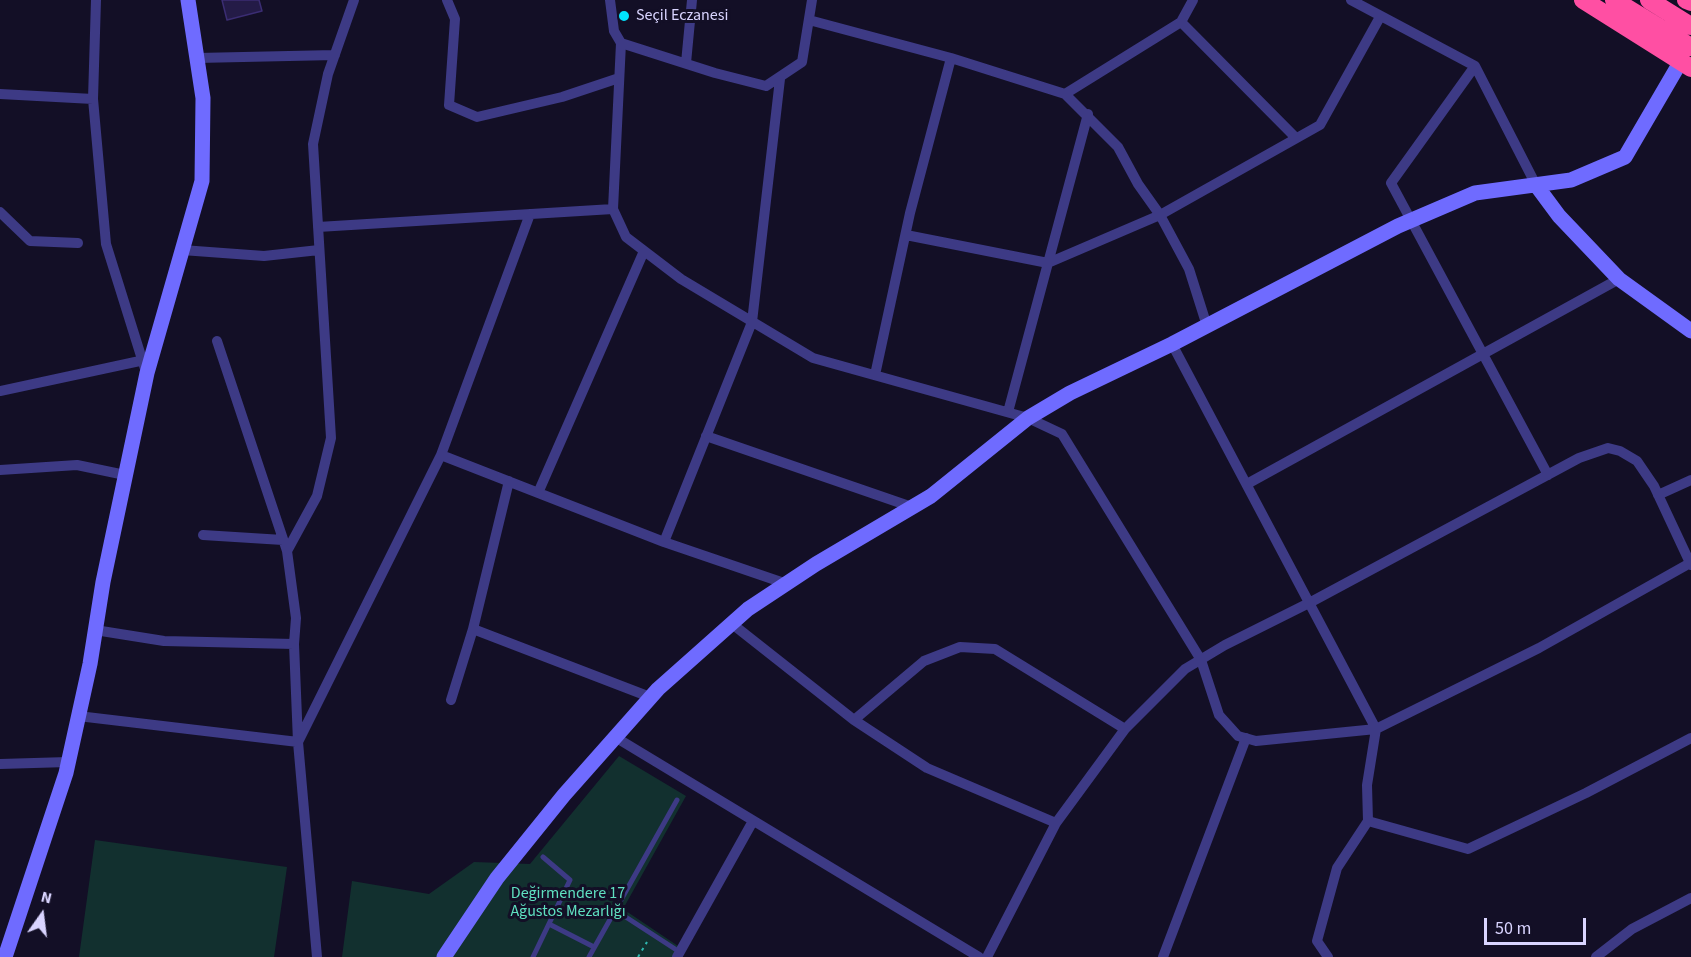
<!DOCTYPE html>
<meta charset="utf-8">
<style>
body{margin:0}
#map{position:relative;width:1691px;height:957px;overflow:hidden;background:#130f26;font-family:"Source Sans 3",sans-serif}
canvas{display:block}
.north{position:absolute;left:12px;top:885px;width:60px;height:60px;-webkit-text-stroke:4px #130f26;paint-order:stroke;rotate:14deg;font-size:16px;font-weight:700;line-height:24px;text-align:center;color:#d9d4ff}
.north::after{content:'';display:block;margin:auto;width:21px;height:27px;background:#d9d4ff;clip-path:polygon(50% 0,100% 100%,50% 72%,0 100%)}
.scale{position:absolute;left:1484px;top:918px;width:102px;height:27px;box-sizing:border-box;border:3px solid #d9d4ff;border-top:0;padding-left:8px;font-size:18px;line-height:21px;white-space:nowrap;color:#d9d4ff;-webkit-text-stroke:4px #130f26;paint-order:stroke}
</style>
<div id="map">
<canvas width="1691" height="957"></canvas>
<div class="north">N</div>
<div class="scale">50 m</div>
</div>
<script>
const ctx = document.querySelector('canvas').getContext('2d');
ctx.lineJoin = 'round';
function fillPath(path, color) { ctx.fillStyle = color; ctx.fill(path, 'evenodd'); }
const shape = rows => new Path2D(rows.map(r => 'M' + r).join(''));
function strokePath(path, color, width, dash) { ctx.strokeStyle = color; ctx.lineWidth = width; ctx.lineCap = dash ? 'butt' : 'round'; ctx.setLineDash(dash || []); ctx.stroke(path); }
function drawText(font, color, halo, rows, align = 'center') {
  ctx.font = font + ' "Source Sans 3",sans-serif'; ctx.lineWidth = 6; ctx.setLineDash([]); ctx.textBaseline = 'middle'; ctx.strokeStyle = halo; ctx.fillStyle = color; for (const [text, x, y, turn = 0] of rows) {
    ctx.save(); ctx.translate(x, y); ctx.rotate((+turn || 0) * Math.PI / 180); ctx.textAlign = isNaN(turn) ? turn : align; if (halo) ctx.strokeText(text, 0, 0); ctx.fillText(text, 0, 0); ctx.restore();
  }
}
const green = shape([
 [619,756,686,796,623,909,681,948,676,957,342,957,352,881,429,894,474,862,530,864],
 [95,840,287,867,274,957,79,957]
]);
const building = shape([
 [222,0,259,0,262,11,227,20,222,0]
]);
const path = shape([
 [638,957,647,942]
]);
const lane = shape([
 [615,910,675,949],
 [549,924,594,947],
 [533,957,570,880,543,857],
 [589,957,677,800]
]);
const street = shape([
 [96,0,93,99,106,244,146,372],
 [447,0,455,19,449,105,477,117,562,97,619,78],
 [610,0,614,31,621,43,715,73,766,86,802,62,812,0],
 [1351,0,1475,66,1536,185],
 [809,20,951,58,1065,94,1118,147,1138,184,1160,215,1189,269,1207,326],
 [1181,22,1296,138],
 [621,43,613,209,626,237,681,279,813,358,1028,418,1062,434,1201,660,1219,715,1238,736,1256,741,1376,729,1539,648,1690,563],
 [197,58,335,55],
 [686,63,692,0],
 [1475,66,1391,183,1548,475],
 [0,94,93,99],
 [1065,94,1181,22,1193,0],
 [0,212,30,241,78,243],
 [318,227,613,209],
 [906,235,1048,263,1160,215,1320,125,1380,17],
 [182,250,264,256,319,250],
 [217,341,287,551,296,618,294,644,298,742,317,957],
 [1172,344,1376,729,1367,785,1368,821,1337,868,1317,941,1328,957],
 [875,375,910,213,951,58],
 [0,391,149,359],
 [1008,412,1088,114],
 [706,436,912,507],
 [441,455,664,542,787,584],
 [0,470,77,465,125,475],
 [1247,484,1619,279],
 [538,493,644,251],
 [1658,495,1691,480],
 [203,535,283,540],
 [664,542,752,322,780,79],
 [287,551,317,496,331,438,313,144,328,74,354,0],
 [731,623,854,720,927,768,1056,823],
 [473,629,509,481],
 [95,630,164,641,294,644],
 [451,700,473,629,650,697],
 [78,716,298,742,441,455,530,214],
 [854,720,924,661,960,647,995,649,1125,729],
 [615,737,979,957],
 [0,764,68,762],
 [1368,821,1468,849,1586,793,1691,738],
 [677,957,753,821],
 [987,957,1056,823,1125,729,1185,669,1225,645,1311,602,1579,458,1608,448,1620,451,1637,461,1654,486,1691,565],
 [1163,957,1246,738],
 [1596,957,1632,929,1691,898]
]);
const secondary = shape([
 [1536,185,1559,216,1619,279,1691,331],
 [5,957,66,773,90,664,103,582,147,373,202,181,203,98,188,0],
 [444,957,497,878,564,795,658,689,748,609,816,564,931,496,1028,418,1070,393,1172,344,1398,226,1475,193,1571,180,1625,157,1681,61]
]);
const highway = shape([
 [1583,0,1691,68],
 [1614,0,1691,47],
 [1649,0,1691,26],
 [1686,0,1691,2]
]);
const markers = [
 [624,16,6,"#00e5ff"]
];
const poiNames = [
 ["Seçil Eczanesi",636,16]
];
const parkNames = [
 ["Değirmendere 17",568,894],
 ["Ağustos Mezarlığı",568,912]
];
fillPath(green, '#12302f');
fillPath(building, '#241b47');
strokePath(building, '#3b2d73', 1.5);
strokePath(path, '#2fb8b0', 2, [3, 4.5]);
strokePath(lane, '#3d3a85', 5);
strokePath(street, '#3d3a85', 10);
strokePath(secondary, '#6f6bff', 15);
strokePath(highway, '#ff4fa3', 18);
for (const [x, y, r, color] of markers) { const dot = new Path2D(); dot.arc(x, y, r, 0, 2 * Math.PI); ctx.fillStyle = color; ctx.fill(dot); strokePath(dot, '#130f26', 2); }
drawText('16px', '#d9d4ff', '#130f26', poiNames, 'left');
drawText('16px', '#5fe0c0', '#130f26', parkNames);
</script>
